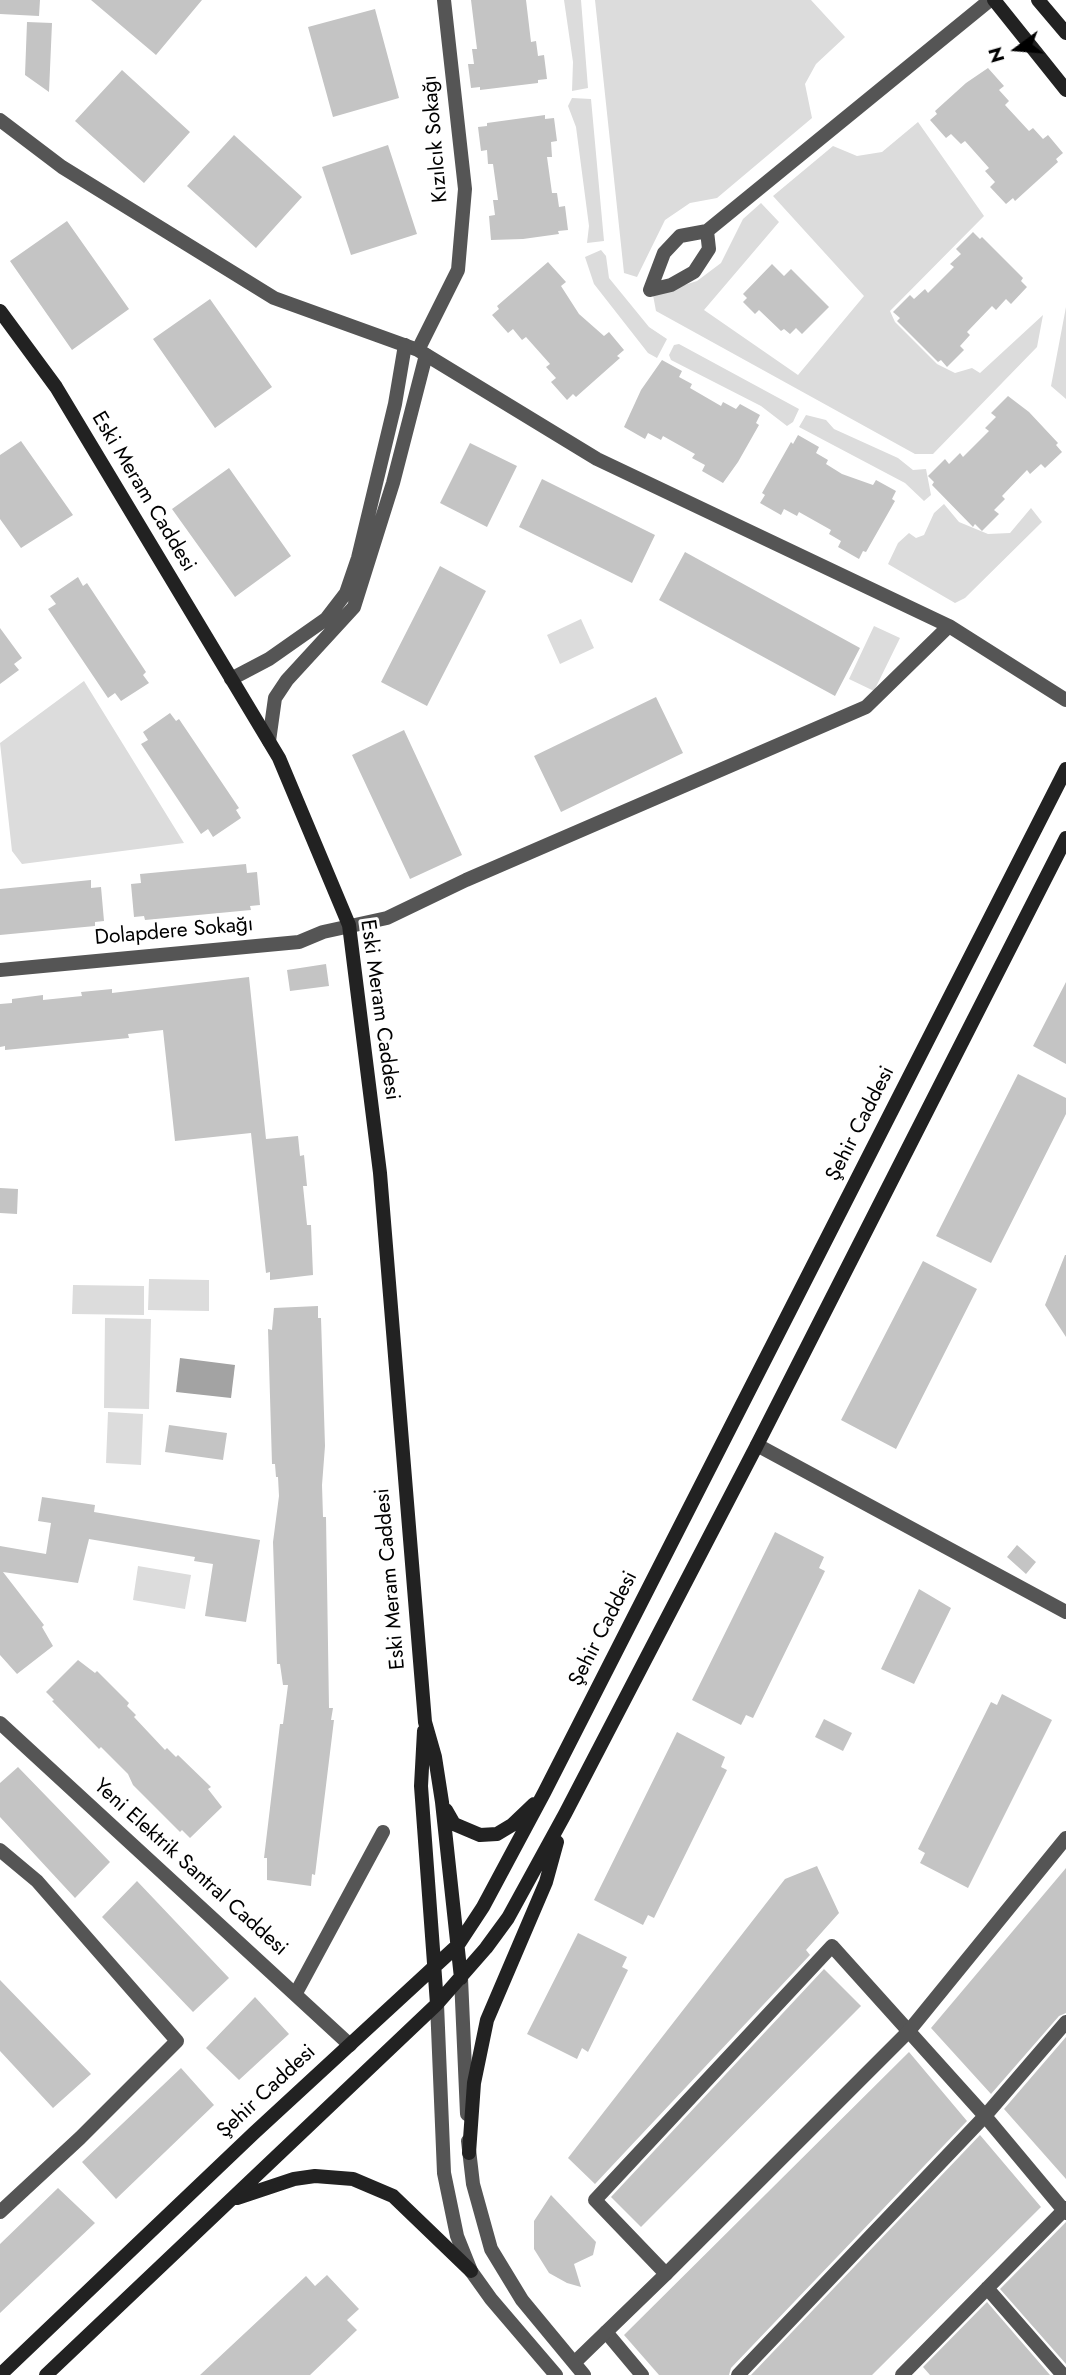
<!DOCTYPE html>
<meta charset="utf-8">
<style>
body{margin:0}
#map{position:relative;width:1066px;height:2375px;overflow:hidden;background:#fff;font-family:Jost,sans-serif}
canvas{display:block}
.north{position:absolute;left:982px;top:14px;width:70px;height:70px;-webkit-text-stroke:5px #fff;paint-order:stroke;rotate:254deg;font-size:19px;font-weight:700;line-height:28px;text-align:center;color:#000}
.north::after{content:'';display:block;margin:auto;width:24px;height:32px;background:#000;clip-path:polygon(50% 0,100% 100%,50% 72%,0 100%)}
</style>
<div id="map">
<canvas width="1066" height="2375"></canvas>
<div class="north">N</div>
</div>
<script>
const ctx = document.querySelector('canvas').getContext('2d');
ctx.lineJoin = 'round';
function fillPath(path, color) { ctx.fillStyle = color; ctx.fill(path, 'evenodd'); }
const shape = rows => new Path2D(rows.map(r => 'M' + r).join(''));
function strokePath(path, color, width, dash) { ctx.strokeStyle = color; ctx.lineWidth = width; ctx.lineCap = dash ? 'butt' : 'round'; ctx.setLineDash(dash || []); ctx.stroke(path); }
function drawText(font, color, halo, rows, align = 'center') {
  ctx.font = font + ' Jost,sans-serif'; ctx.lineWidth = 6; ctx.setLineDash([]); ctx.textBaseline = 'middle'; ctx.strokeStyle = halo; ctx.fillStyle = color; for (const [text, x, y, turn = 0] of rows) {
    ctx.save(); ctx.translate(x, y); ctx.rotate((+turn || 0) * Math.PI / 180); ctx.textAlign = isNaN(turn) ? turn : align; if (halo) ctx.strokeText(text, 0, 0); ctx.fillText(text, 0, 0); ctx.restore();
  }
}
const green = shape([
 [564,0,581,0,588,88,572,91,573,62],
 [595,0,811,0,845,37,816,64,805,84,812,118,717,198,690,203,665,220,637,277,624,273],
 [572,98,591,99,604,241,587,243,589,226,576,127,568,106],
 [918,122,984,216,890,311,895,322,937,364,955,373,972,368,980,373,1043,315,1037,347,933,454,915,454,656,311,653,295,697,281,721,263,743,219,761,203,779,222,704,310,798,375,864,296,773,196,833,146,857,156,882,152],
 [601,250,606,256,609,278,649,327,667,339,657,358,648,353,594,284,585,257],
 [1066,307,1066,399,1051,386],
 [679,344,799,409,793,422,787,426,761,406,671,360,669,355,674,345],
 [806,415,826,420,834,429,898,458,913,470,926,469,931,495,924,501,905,483,799,427],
 [944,504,959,522,988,534,1010,533,1031,508,1042,522,965,598,955,603,888,564,898,543,909,533,916,538,924,535,934,513],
 [581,619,594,648,560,664,547,635],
 [874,626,900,638,874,691,849,679],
 [84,681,184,843,22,864,12,851,0,743],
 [149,1279,209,1280,209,1311,148,1310],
 [73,1285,144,1286,144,1315,72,1314],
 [105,1318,151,1319,149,1409,104,1408],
 [108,1412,143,1414,141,1465,106,1463],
 [138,1566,191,1575,185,1609,133,1600]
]);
const water = shape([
 [180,1358,235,1365,231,1398,176,1392]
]);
const building = shape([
 [0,0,40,0,39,16,0,14],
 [91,0,202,0,156,55],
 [471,0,526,0,531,42,536,41,538,56,544,55,547,79,538,80,538,83,480,90,480,87,471,88,468,64,474,64,472,49,477,49],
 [375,9,399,98,333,117,308,27],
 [27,22,52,23,49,92,25,75],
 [988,68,1004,86,999,90,1009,101,1005,105,1029,131,1033,128,1043,139,1048,135,1063,153,1056,159,1058,162,1015,201,1013,198,1006,204,990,187,995,182,985,171,989,168,965,141,961,144,951,134,946,138,930,120,937,114,935,111,966,83],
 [122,70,190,132,144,183,75,121],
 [545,115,545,119,554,118,557,141,551,142,552,157,547,157,552,193,557,193,559,207,565,206,568,230,558,231,559,234,523,239,491,240,489,216,495,215,493,200,498,200,493,164,488,164,487,150,481,151,478,127,487,126,487,123],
 [234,135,302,197,256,248,187,186],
 [388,145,417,234,351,255,322,167],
 [67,221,129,309,72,350,10,261],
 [973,232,980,239,982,237,1023,278,1021,281,1027,287,1011,304,1006,299,996,310,992,306,967,332,970,335,960,346,964,350,947,367,941,360,938,362,897,321,900,318,893,312,910,295,914,299,925,289,928,293,954,267,950,264,961,254,956,249],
 [548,262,566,282,561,286,579,314,604,336,609,332,624,350,617,356,620,358,576,397,573,394,567,400,551,382,556,378,546,367,550,364,526,337,522,340,513,329,508,333,492,315,499,309,497,306],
 [772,264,784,276,791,269,829,307,802,334,796,328,790,334,784,329,781,331,759,310,755,314,743,302,747,298,743,294],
 [210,299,272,387,215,428,153,339],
 [662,360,682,371,679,377,692,384,690,388,721,406,723,402,736,409,740,404,760,415,756,423,759,425,738,462,723,483,702,471,705,465,692,458,695,454,663,436,661,440,648,433,645,439,624,427,641,390],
 [1008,396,1029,412,1058,443,1056,445,1062,452,1045,468,1041,464,1030,474,1027,470,1002,496,1005,499,994,510,999,514,982,531,975,524,973,527,932,485,934,482,928,476,945,459,949,464,960,453,963,457,989,431,985,428,996,417,991,413],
 [798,435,819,447,816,453,828,460,826,464,842,474,873,485,876,480,896,491,892,499,895,501,866,552,863,551,859,559,838,547,841,541,829,534,831,530,799,512,797,516,784,509,781,515,760,503,765,495,762,493,791,442,793,444],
 [21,441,73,515,21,548,0,519,0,455],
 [470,443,517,466,487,527,440,503],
 [229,468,291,556,235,597,172,509],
 [542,479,655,535,632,583,519,527],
 [685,552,860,648,835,696,659,600],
 [440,566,486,591,427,706,381,682],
 [78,577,83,586,87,583,146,672,143,675,149,683,121,701,115,693,108,698,48,609,56,604,50,596],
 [0,628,22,658,14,664,19,670,0,684],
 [656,697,683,753,561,812,534,756],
 [170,713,176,721,179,719,239,808,236,810,241,818,213,837,208,829,201,834,141,744,148,740,143,732],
 [404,730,462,855,410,879,352,755],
 [246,864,247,873,257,872,260,905,250,906,251,910,145,920,144,916,134,917,131,884,141,883,140,874],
 [91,880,91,888,101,887,104,921,95,922,95,926,0,935,0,889],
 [326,964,329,986,290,991,287,970],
 [249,977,266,1139,298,1136,300,1156,304,1155,307,1186,303,1186,307,1225,311,1225,313,1275,270,1280,270,1272,266,1273,251,1133,175,1141,163,1030,128,1034,129,1038,5,1050,5,1046,0,1047,0,1004,12,1003,12,999,43,995,43,1000,82,996,81,992,112,989,112,993],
 [1066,982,1066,1064,1033,1046],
 [1018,1074,1066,1098,1066,1114,991,1263,936,1236],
 [0,1188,18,1189,17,1214,0,1213],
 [1065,1255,1066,1255,1066,1337,1045,1305],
 [923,1261,977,1289,896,1449,841,1420],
 [318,1306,318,1318,321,1318,325,1446,322,1485,323,1517,326,1517,329,1708,333,1708,331,1720,334,1720,315,1875,312,1874,311,1886,267,1880,267,1858,264,1858,280,1724,283,1724,288,1685,283,1685,280,1664,277,1664,273,1542,279,1496,278,1477,276,1477,275,1464,272,1464,268,1329,272,1330,274,1308],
 [169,1425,227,1433,223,1460,165,1452],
 [42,1497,95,1505,94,1512,260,1540,246,1622,205,1616,213,1564,194,1561,195,1557,89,1539,78,1583,3,1572,44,1625,42,1627,53,1646,17,1674,0,1655,0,1546,46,1554,51,1523,38,1521],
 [775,1532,824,1557,819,1568,825,1571,753,1718,746,1715,741,1725,692,1700],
 [1017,1545,1036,1562,1026,1574,1007,1557],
 [919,1589,951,1608,914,1684,881,1669],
 [78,1660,95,1673,97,1671,129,1703,127,1706,136,1715,134,1717,165,1750,167,1748,176,1757,178,1755,211,1787,208,1789,222,1807,190,1838,182,1830,180,1832,133,1785,128,1774,101,1747,99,1749,52,1701,54,1700,46,1692],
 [1002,1694,1052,1720,968,1888,920,1863,925,1853,918,1849,991,1702,997,1705],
 [824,1719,852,1733,843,1751,815,1737],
 [677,1732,725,1757,721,1767,727,1770,654,1918,648,1915,643,1925,594,1900],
 [18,1767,110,1862,75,1898,0,1817,0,1783],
 [817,1866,839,1913,806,1950,810,1955,595,2184,568,2158,785,1879],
 [1066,1868,1066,2013,1059,2016,991,2094,931,2028],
 [137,1881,229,1978,193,2012,102,1917],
 [578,1933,627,1957,622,1967,628,1970,588,2052,582,2048,577,2059,527,2034],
 [824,1969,861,2006,641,2227,611,2197],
 [0,1980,91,2074,53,2108,0,2051],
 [255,1997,289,2034,239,2080,206,2048],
 [1066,2037,1066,2179,1004,2109],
 [909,2052,967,2121,731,2368,729,2375,659,2375,624,2335],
 [181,2068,214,2105,116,2199,82,2162],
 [980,2135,1041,2207,872,2375,751,2375],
 [58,2188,95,2223,0,2313,0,2244],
 [551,2195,596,2242,593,2255,574,2264,581,2287,567,2283,549,2273,534,2249,534,2221],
 [1066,2222,1066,2364,1000,2289],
 [327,2275,359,2309,347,2320,357,2330,310,2375,200,2375,306,2276,315,2286],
 [987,2302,1050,2375,930,2375,923,2367]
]);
const minor = shape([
 [0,120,62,167,274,298,418,350,597,459,949,626,1066,700],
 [707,231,709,249,694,272,671,285,650,290,664,253,680,236,707,231,990,0],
 [418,350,458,270,465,189,444,0],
 [0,970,299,942,323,932,387,918,466,880,866,707,949,626],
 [757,1445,1066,1612],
 [0,1850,37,1881,177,2041,80,2138,0,2212],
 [296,1993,383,1832],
 [666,2274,595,2200,832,1946,985,2116,1066,2213],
 [987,2288,1063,2375],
 [606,2332,642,2375],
 [738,2375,985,2116,1066,2022],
 [902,2375,1066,2208]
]);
const tertiary = shape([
 [231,679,269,659,326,619,346,593,358,558,395,404,405,345],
 [269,741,275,698,287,680,354,607,393,483,426,355],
 [0,1723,350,2045],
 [461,1978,467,2114],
 [437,2004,444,2173,457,2236,471,2271,491,2299,556,2375],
 [468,2141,473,2184,491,2249,522,2300,584,2375],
 [574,2363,666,2274,908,2032,1066,1838]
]);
const secondary = shape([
 [994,0,1066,90],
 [1038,0,1066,33],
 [0,311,56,387,279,758,349,925,380,1173,425,1722,435,1757,442,1802,461,1978],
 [424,1731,421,1786,437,2004],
 [446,1810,454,1824,480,1835,497,1834,512,1825,534,1804],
 [469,2153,474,2083,487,2020,546,1882,557,1842],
 [237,2198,294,2179,315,2176,353,2179,393,2196,471,2271],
 [0,2375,254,2133,458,1945,483,1907,544,1793,1066,769],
 [46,2375,437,2004,486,1948,508,1918,565,1814,757,1445,1066,838]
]);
const streetNames = [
 ["Kızılcık Sokağı",436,139,-95],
 ["Eski Meram Caddesi",143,492,59],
 ["Dolapdere Sokağı",174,932,-5],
 ["Eski Meram Caddesi",379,1010,82],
 ["Şehir Caddesi",861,1124,-63],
 ["Eski Meram Caddesi",391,1579,-95],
 ["Şehir Caddesi",604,1629,-63],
 ["Yeni Elektrik Santral Caddesi",190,1868,42],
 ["Şehir Caddesi",267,2092,-43]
];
fillPath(green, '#dcdcdc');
fillPath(water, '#a3a3a3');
fillPath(building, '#c4c4c4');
strokePath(minor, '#555', 14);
strokePath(tertiary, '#555', 14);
strokePath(secondary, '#222', 14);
drawText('21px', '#000', '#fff', streetNames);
</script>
